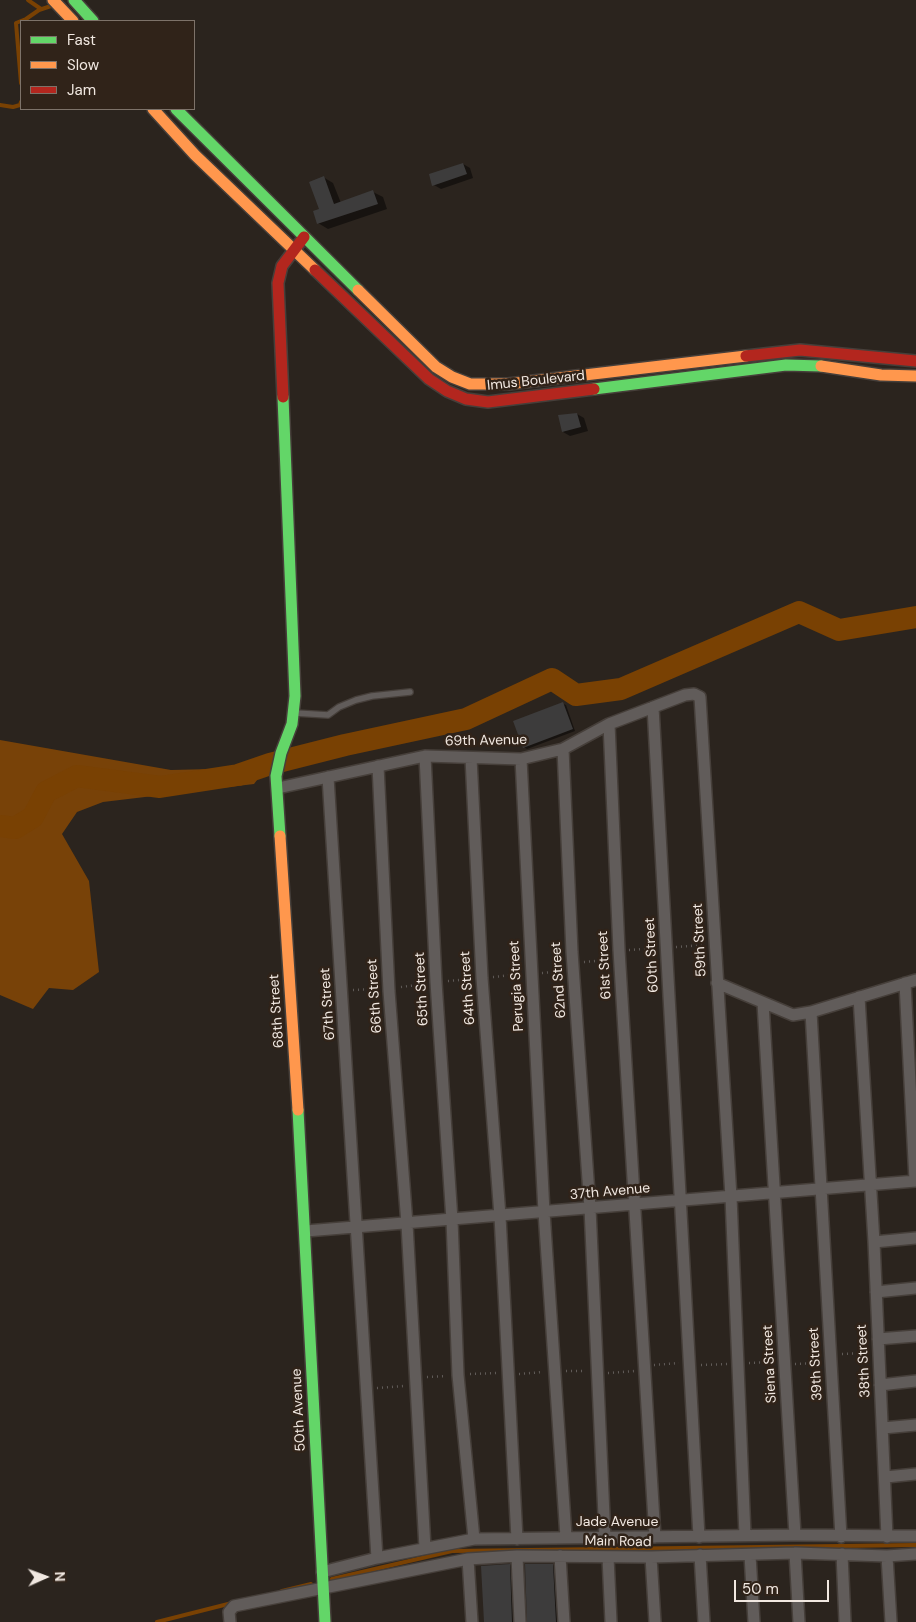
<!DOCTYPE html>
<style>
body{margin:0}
#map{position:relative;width:916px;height:1622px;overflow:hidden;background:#2b241e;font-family:"DM Sans",sans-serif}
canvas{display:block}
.legend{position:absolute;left:20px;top:20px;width:175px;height:90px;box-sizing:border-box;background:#302319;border:1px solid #7d7269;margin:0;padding:6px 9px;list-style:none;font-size:15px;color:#f1e8e1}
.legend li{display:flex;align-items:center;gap:10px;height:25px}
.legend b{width:25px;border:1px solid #7d7269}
.north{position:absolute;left:20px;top:1552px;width:50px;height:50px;-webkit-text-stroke:4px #302319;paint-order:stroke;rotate:88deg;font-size:14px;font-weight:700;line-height:20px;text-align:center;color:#f1e8e1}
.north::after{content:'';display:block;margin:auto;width:18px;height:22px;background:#f1e8e1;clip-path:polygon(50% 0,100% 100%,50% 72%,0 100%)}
.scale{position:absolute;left:734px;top:1580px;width:95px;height:22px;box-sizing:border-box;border:2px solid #f1e8e1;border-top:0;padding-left:6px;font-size:15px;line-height:18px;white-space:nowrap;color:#f1e8e1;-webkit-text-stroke:4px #302319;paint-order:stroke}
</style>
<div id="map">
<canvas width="916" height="1622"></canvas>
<ul class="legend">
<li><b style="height:6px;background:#63d668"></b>Fast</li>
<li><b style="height:6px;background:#ff974d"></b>Slow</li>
<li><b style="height:6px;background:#b3261e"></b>Jam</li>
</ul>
<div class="north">N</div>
<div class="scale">50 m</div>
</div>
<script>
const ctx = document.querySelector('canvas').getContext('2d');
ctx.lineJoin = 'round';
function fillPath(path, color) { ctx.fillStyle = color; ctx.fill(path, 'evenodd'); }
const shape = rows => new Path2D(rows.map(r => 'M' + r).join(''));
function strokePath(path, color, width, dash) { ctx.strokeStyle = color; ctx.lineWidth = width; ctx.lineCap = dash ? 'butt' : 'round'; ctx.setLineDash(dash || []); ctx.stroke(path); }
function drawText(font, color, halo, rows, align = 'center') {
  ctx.font = font + ' "DM Sans",sans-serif'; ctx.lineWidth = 5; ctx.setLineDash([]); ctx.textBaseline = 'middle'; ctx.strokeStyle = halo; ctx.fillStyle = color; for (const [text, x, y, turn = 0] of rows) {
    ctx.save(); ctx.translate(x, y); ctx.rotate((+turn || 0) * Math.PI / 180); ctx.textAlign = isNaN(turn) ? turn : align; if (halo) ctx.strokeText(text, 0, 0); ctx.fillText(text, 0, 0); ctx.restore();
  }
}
const forest = shape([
 [0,740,171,770,213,769,259,761,260,776,254,784,103,802,77,812,62,834,89,881,99,972,73,990,49,988,33,1009,0,995]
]);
const shadow = shape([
 [463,164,470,168,473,178,441,189,434,185],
 [323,177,333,183,341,203,373,192,383,197,387,209,328,229,318,223],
 [577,414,584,418,588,431,570,436,563,432],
 [563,704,566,705,575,731,527,749,524,747],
 [510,1565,517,1569,519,1622,485,1622],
 [553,1565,560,1569,562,1622,529,1622]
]);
const stream = shape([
 [28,0,41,9],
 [21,83,16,23,26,19,39,10,51,6],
 [0,105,13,107,20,105,21,102],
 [332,1579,452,1551,916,1545],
 [282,1591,311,1584],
 [157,1622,232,1603]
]);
const river = shape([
 [0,826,15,828,33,817,46,792,77,776,160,787,238,775,270,764,345,745,466,719,552,679,576,695,621,689,799,612,839,630,916,617]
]);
const building = shape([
 [463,163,467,174,432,186,429,174],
 [324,176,334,204,373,190,378,204,317,224,313,211,319,209,309,182],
 [577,413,581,427,562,432,558,415],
 [563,702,573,729,523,748,513,721],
 [510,1564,512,1622,484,1622,481,1566],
 [525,1564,553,1564,556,1622,527,1622]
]);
const path = shape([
 [676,947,703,945],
 [629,950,656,948],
 [584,962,608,960],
 [542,973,562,971],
 [493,977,522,974],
 [448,981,472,979],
 [401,987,425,984],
 [353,990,378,989],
 [842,1354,867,1353],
 [749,1363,773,1362],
 [795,1364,820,1363],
 [654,1365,679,1363],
 [701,1365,728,1364],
 [566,1371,586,1371],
 [608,1373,635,1371],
 [470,1374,497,1373],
 [519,1374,543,1372],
 [427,1377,447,1376],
 [377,1388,404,1386]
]);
const lane = shape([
 [295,713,328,715,339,707,356,700,372,696,410,692]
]);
const street = shape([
 [653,707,699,1537],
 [609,724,619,950,655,1537],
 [563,749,572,952,590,1208,605,1538],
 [425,756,436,982,452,1220,458,1375,474,1539],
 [471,758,482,978,500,1216,517,1539],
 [521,759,544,1212,566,1537],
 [378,766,389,991,407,1224,425,1548],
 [328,777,377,1558],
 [278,788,425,756,521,759,563,749,609,724,685,695,694,694,700,697,731,1197,745,1535],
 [717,983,793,1015,811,1012,916,980],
 [905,983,915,1181],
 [859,997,874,1242,887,1537],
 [763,1003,795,1535],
 [811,1012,841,1537],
 [306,1231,916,1181],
 [874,1242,916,1238],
 [876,1292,916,1288],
 [878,1339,916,1336],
 [880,1385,916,1381],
 [883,1428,916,1425],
 [886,1477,916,1474],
 [795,1553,799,1622],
 [842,1554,845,1622],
 [700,1555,704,1622],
 [750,1555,754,1622],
 [517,1556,520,1622],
 [560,1556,564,1622],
 [887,1556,891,1622],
 [608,1557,611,1622],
 [651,1557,655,1622],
 [468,1559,472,1622],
 [322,1572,377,1558,474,1539,795,1535,916,1536],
 [230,1622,229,1612,234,1606,468,1559,517,1556,651,1557,795,1553,887,1556,916,1554]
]);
const fast = shape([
 [74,0,93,21],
 [176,109,358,290],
 [594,389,786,365,821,366],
 [280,836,276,776,281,753,292,724,295,696,283,397],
 [298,1110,325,1622]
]);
const slow = shape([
 [53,0,73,21],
 [153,109,195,155,315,270],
 [358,290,436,367,452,377,470,384,508,384,746,356],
 [821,366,881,375,916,376],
 [280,836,298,1110]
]);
const jam = shape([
 [315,270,429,379,447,391,466,399,488,402,594,389],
 [746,356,800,350,916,361],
 [283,397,278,283,282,266,304,237]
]);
const streetNames = [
 ["Imus Boulevard",536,381,-6],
 ["69th Avenue",486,741,-1],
 ["59th Street",700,940,-93],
 ["60th Street",652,955,-93],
 ["61st Street",605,965,-93],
 ["62nd Street",559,980,-94],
 ["Perugia Street",517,986,-93],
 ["64th Street",468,988,-94],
 ["65th Street",422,989,-93],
 ["66th Street",375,996,-94],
 ["67th Street",328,1004,-94],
 ["68th Street",277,1011,-94],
 ["37th Avenue",610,1192,-5],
 ["38th Street",864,1361,-93],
 ["Siena Street",770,1364,-93],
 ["39th Street",816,1364,-93],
 ["50th Avenue",299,1410,-93],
 ["Jade Avenue",617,1522],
 ["Main Road",618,1542,1]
];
fillPath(forest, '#784208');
fillPath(shadow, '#0007');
strokePath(stream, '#794103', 4);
strokePath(river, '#794103', 22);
fillPath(building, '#3d3c3c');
strokePath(lane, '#463f3a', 8);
strokePath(street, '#463f3a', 14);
strokePath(fast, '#463f3a', 14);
strokePath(slow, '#463f3a', 14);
strokePath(jam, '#463f3a', 14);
strokePath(path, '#605b58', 2.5, [1, 4]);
strokePath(lane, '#615c5a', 5.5);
strokePath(street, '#615c5a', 11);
strokePath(fast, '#63d668', 11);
strokePath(slow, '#ff974d', 11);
strokePath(jam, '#b3261e', 11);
drawText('14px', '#f1e8e1', '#302319', streetNames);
</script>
